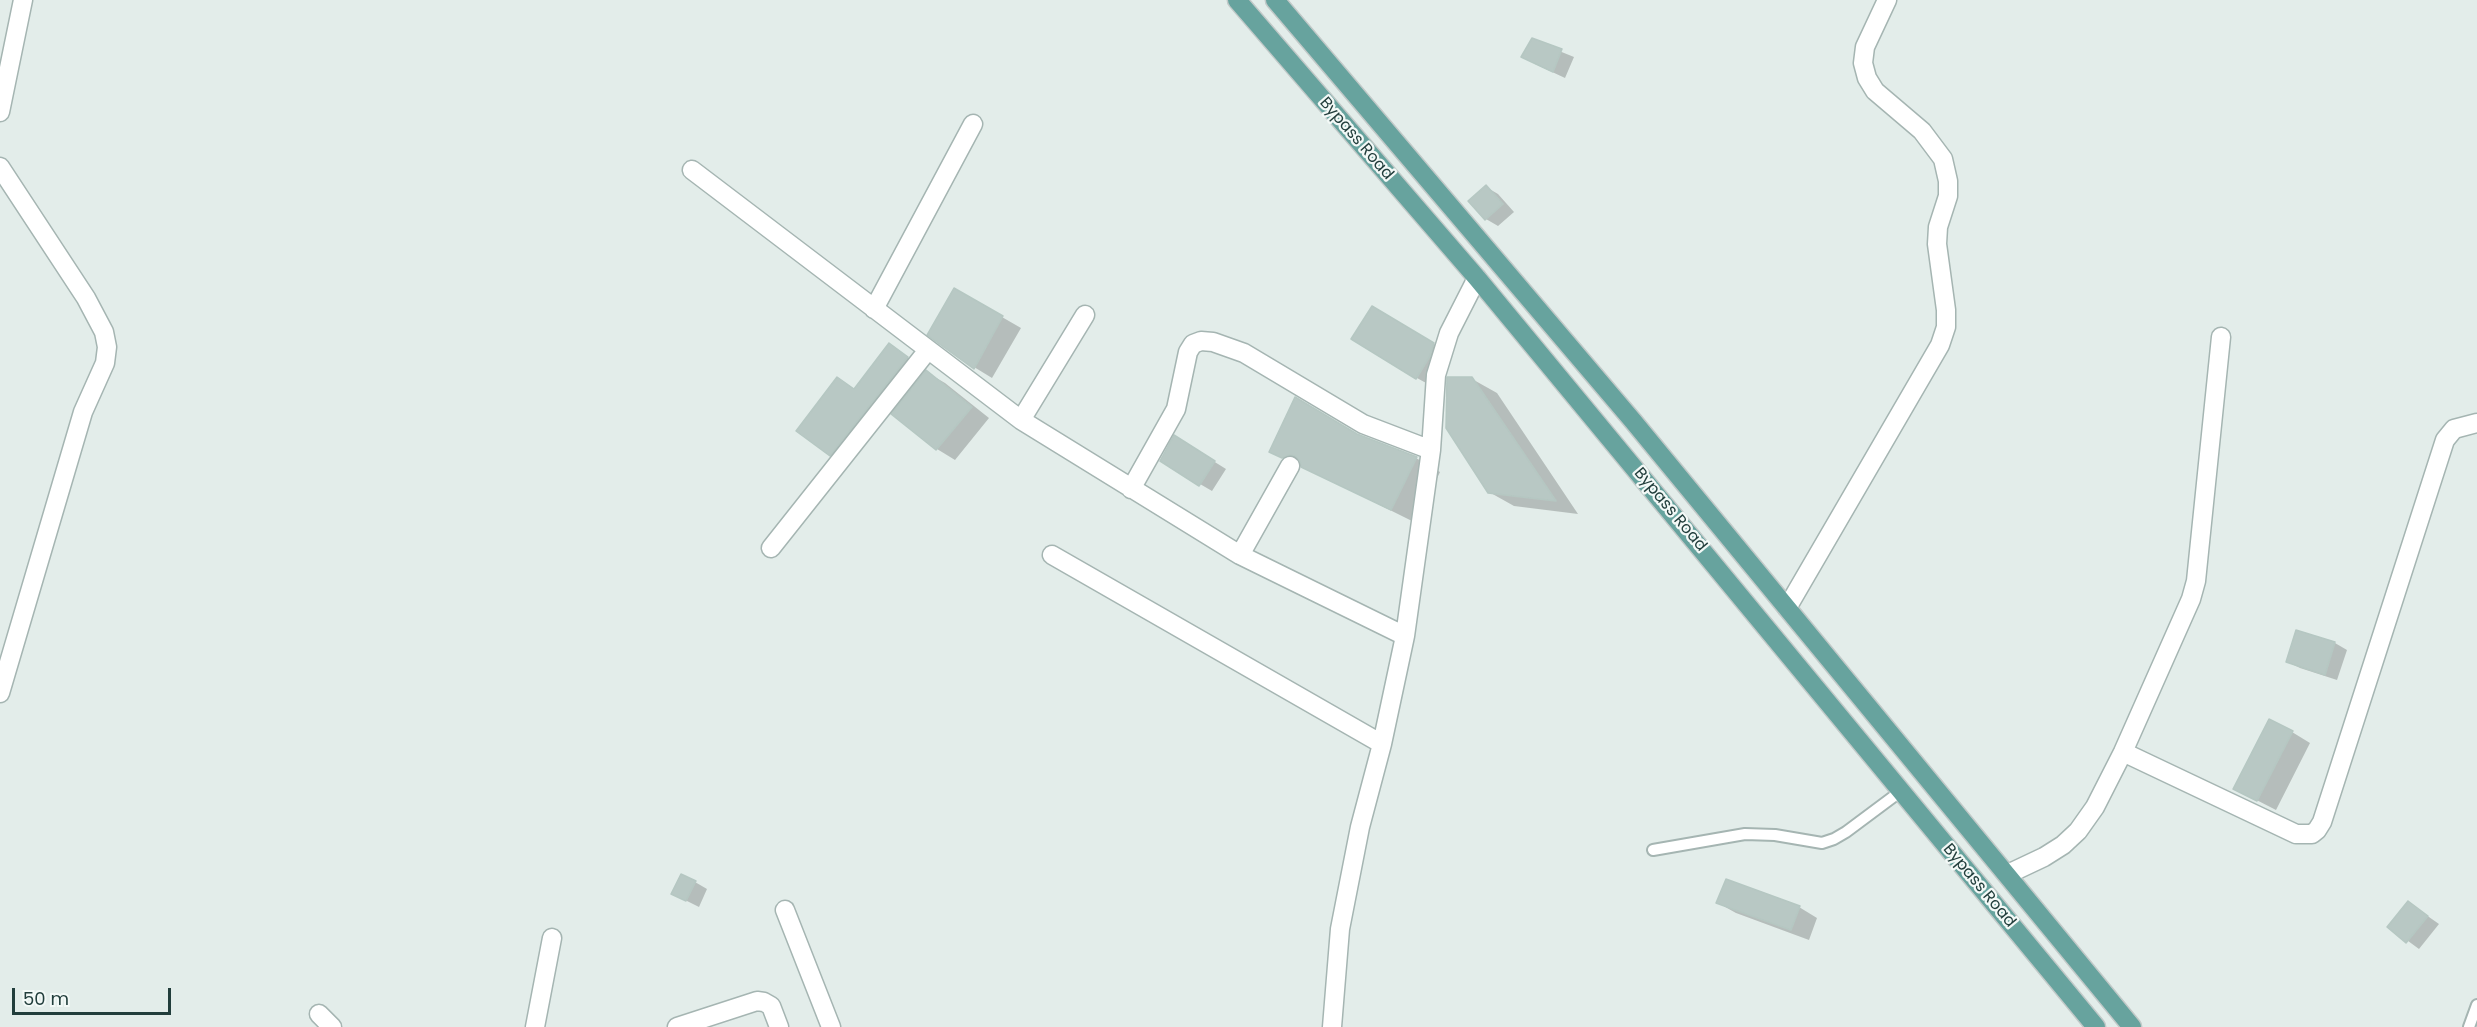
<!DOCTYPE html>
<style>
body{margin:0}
#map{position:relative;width:2477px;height:1027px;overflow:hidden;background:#e3edea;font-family:Poppins,sans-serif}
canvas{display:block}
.scale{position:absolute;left:12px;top:988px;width:159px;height:27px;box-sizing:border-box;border:3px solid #223e3c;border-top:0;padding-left:8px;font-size:18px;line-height:21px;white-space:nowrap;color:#223e3c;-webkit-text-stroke:4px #f3f9f7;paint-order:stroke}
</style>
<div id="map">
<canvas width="2477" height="1027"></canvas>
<div class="scale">50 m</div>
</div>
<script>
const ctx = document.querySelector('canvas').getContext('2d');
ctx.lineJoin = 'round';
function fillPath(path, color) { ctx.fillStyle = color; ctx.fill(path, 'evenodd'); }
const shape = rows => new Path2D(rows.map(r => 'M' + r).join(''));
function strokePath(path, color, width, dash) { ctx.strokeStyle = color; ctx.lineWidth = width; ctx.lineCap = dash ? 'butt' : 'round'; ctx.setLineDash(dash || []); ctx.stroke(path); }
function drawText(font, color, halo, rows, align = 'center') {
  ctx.font = font + ' Poppins,sans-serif'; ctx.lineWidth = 4.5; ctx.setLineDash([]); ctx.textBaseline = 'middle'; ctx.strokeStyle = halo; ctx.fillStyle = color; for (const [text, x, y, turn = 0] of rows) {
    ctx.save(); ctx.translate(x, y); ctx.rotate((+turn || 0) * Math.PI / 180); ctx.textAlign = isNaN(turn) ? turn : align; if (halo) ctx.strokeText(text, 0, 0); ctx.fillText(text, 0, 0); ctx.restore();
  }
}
const shadow = shape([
 [1532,40,1574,57,1565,78,1535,64],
 [1486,187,1498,194,1514,212,1498,226,1486,219],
 [955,290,1021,328,992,378,974,367],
 [1391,318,1452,355,1435,388,1417,378],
 [889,345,925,369,849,465,831,455,838,379,856,390],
 [926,372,945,383,989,418,955,460,937,449,893,414],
 [1472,379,1497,393,1578,514,1514,506,1489,492],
 [1359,436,1416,458,1440,472,1416,523,1271,451],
 [1186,444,1226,469,1212,491,1200,484],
 [2297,632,2335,643,2347,650,2337,680,2300,668,2288,662],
 [2292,732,2310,743,2276,810,2235,789],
 [695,882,707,889,699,907,673,894],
 [1718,903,1799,907,1817,918,1809,940,1736,913],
 [2409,903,2439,924,2419,949,2389,927]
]);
const building = shape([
 [1532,38,1562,49,1553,72,1521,57,1532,38],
 [1486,185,1503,204,1485,220,1468,201,1486,185],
 [954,288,1003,316,974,369,927,335,954,288],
 [1372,306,1434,343,1430,356,1416,379,1351,339,1372,306],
 [889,343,908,357,830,456,796,431,837,377,854,389,889,343],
 [926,370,972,407,936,450,891,414,926,370],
 [1447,377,1472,377,1556,501,1488,493,1446,428,1447,377],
 [1295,397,1357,434,1417,457,1391,510,1301,467,1300,461,1295,456,1289,455,1282,458,1269,452,1295,397],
 [1174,435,1215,461,1199,486,1160,461,1174,435],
 [2296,630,2335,642,2325,675,2286,662,2296,630],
 [2269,719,2293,731,2257,801,2233,789,2269,719],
 [681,874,696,881,686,901,671,894,681,874],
 [1726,879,1800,906,1791,930,1716,903,1726,879],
 [2408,901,2428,916,2406,943,2387,927,2408,901]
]);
const service = shape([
 [1653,850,1745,834,1775,835,1822,843,1834,839,1846,832,1901,791],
 [2469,1027,2477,1005]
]);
const minor = shape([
 [0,112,23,0],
 [0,167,86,298,104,332,107,347,105,363,83,412,0,693],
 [692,170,1021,420,1240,555,1405,636],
 [874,309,973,124],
 [1021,420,1085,315],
 [1131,489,1176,409,1188,352,1193,344,1201,341,1213,342,1244,353,1363,424,1431,450],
 [771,548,928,350],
 [1052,555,1382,744],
 [1240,555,1290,466],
 [1787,608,1940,345,1946,327,1946,310,1937,244,1938,227,1948,196,1948,181,1943,159,1922,131,1875,91,1867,78,1863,63,1865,47,1887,0],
 [2123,752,2296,834,2312,834,2317,830,2322,822,2445,440,2454,429,2477,423],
 [2008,874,2044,857,2063,845,2078,831,2095,807,2123,752,2191,599,2196,581,2221,337],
 [785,910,831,1027],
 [319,1014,332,1027],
 [535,1027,552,938],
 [677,1027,757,1001,764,1002,771,1006,779,1027],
 [1332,1027,1340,929,1360,827,1382,744,1405,636,1431,450,1436,375,1449,333,1477,278]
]);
const primary = shape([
 [1237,0,1477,278,2096,1027],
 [1275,0,1633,421,2132,1027]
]);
const streetNames = [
 ["Bypass Road",1356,139,49],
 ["Bypass Road",1670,510,50],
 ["Bypass Road",1979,886,50]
];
fillPath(shadow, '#0003');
fillPath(building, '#b8c8c4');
strokePath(building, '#b5c7c2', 1.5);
strokePath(service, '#a5b5b2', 14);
strokePath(minor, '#a5b5b2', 21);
strokePath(primary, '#c1c9c8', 21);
strokePath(service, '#fff', 10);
strokePath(minor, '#fff', 18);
strokePath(primary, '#67a39e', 18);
drawText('16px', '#223e3c', '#f3f9f7', streetNames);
</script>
